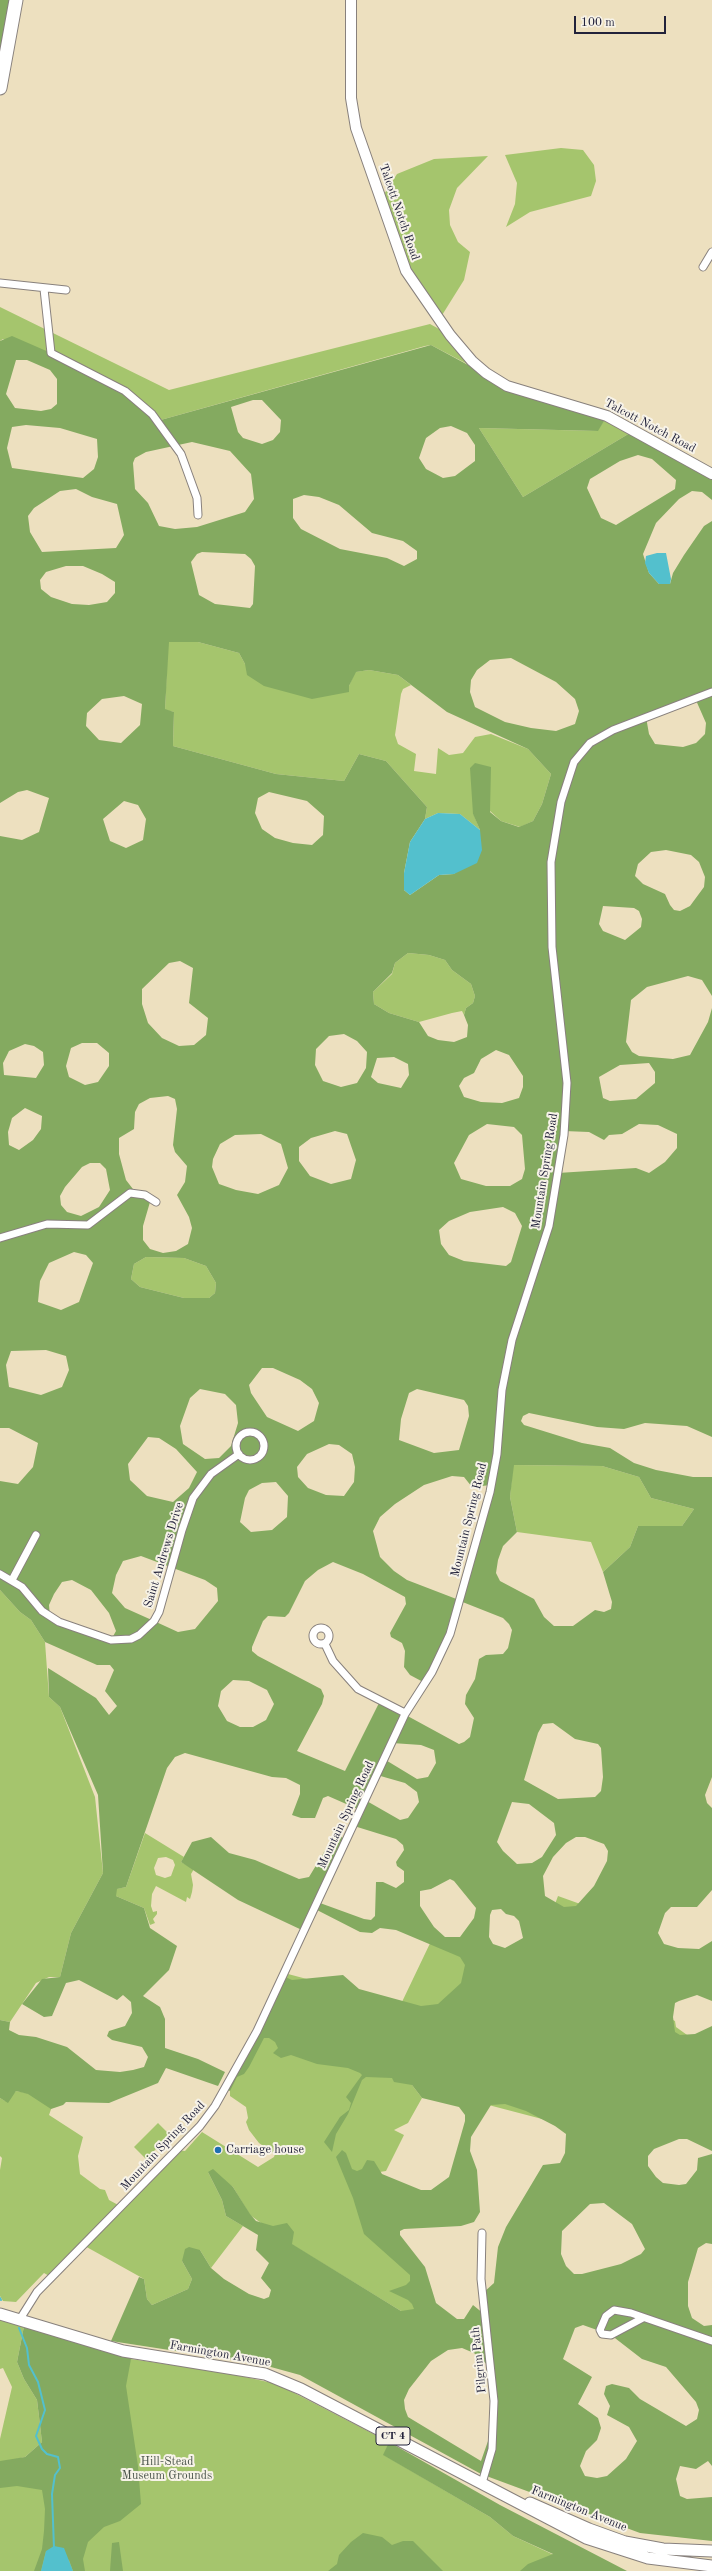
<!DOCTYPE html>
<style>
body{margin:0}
#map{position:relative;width:712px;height:2571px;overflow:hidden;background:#ede0bf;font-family:"Old Standard TT",serif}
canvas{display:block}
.scale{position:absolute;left:574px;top:16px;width:92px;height:18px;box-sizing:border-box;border:2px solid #22223b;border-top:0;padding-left:5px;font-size:12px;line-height:14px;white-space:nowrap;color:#22223b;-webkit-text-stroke:3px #f7f3e8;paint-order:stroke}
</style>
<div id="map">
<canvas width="712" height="2571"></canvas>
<div class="scale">100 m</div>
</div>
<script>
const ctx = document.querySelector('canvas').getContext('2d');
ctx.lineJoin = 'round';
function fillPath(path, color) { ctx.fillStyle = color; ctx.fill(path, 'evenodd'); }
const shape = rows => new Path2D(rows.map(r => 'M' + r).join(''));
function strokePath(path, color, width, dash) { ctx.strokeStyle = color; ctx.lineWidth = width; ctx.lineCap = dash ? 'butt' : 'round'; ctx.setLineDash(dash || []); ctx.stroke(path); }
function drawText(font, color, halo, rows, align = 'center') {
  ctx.font = font + ' "Old Standard TT",serif'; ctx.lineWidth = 4; ctx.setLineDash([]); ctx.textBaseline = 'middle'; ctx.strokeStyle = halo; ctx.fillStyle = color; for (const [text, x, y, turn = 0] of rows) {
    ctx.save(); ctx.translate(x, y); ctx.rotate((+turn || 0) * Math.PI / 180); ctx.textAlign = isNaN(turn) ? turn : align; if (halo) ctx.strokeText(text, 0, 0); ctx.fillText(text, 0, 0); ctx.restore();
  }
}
const green = shape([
 [561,148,583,150,594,165,596,181,591,196,530,212,506,227,515,204,517,183,505,155],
 [488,156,457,188,449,210,450,225,458,242,470,252,464,280,439,320,414,284,381,199,397,174,434,159],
 [0,307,169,390,430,324,450,335,496,379,431,345,425,346,157,421,3,339,0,341],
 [607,416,635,430,523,497,479,428,597,431],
 [168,642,198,642,239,653,245,664,349,686,355,672,369,670,398,675,411,685,403,689,401,694,395,735,398,744,416,754,414,771,436,774,438,748,449,755,463,753,475,737,491,734,528,749,551,774,542,804,533,821,520,827,501,821,490,811,473,813,480,830,460,814,438,813,425,819,427,807,386,761,359,754,344,781,276,774,173,746,174,712,165,710],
 [408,953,429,955,445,960,452,970,471,984,475,996,473,1003,466,1008,464,1015,462,1011,452,1013,419,1022,389,1013,374,1004,373,992,392,974,395,963],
 [146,1257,184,1258,206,1266,216,1283,215,1293,209,1298,184,1298,140,1287,131,1279,134,1264],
 [513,1465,602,1466,639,1477,651,1498,694,1509,682,1526,638,1526,630,1547,603,1572,591,1542,517,1532,510,1497],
 [0,1590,20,1612,31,1620,45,1642,49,1697,60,1707,95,1797,103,1873,71,1933,60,1977,49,1977,36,1983,10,2022,0,2020],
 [145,1833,184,1857,181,1862,194,1869,191,1874,193,1885,192,1892,190,1899,187,1897,186,1902,156,1886,152,1894,151,1906,153,1912,157,1911,157,1914,153,1919,155,1923,150,1925,144,1908,116,1896,116,1889,126,1887],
 [166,1857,173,1860,175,1865,171,1876,165,1878,156,1875,154,1868,158,1858],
 [558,1896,636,1924,663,2015,675,2021,676,2027,712,2053,660,2122,630,2142,412,2085,422,2098,408,2123,394,2130,404,2135,386,2171,360,2175,424,2278,425,2316,401,2311,286,2241,250,2215,233,2187,208,2172,222,2200,226,2216,243,2226,211,2268,200,2250,182,2261,192,2279,188,2289,152,2305,147,2299,144,2279,83,2245,51,2277,44,2273,16,2302,3,2301,0,2296,0,2170,2,2158,0,2156,0,2098,5,2101,16,2091,55,2098,49,2115,83,2137,78,2156,80,2174,100,2189,105,2190,109,2200,120,2206,176,2150,185,2151,202,2132,258,2167,274,2157,275,2154,259,2143,249,2130,246,2122,248,2118,246,2107,230,2096,230,2091,228,2090,288,1974,401,2004,434,1935,531,1969],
 [158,2123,170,2135,146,2159,134,2147],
 [0,2314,25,2321,17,2362,24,2379,37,2400,42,2442,25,2457,17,2459,55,2470,131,2359,227,2373,277,2384,389,2442,384,2455,490,2517,513,2536,554,2555,608,2571,0,2571,0,2439,12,2387,3,2368,0,2369]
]);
const forest = shape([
 [0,0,16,0,0,88],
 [12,336,51,353,125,391,157,421,431,345,507,386,607,416,598,431,479,428,523,497,635,430,712,474,712,500,702,492,692,491,679,499,656,523,643,554,649,573,659,584,670,584,673,573,684,555,704,526,712,521,712,996,702,980,688,976,647,987,631,1000,626,1042,632,1052,639,1056,673,1059,690,1055,708,1022,712,1008,712,1437,687,1426,645,1423,624,1429,597,1427,529,1413,523,1416,521,1421,524,1425,582,1443,610,1448,634,1463,656,1470,693,1477,712,1477,712,1777,705,1795,707,1803,712,1808,712,1890,697,1907,671,1907,665,1913,658,1933,664,1944,678,1948,699,1949,712,1941,712,2001,697,1995,679,2001,675,2003,673,2017,675,2032,680,2035,695,2034,712,2026,712,2151,687,2139,679,2139,654,2149,648,2156,648,2166,656,2177,663,2183,679,2185,686,2184,697,2170,698,2158,712,2154,712,2244,706,2243,698,2248,688,2282,688,2306,692,2318,704,2326,712,2325,712,2466,708,2461,696,2469,680,2466,676,2479,680,2496,687,2499,712,2497,712,2541,640,2533,481,2474,300,2375,260,2364,111,2341,139,2277,144,2279,147,2299,152,2305,188,2289,192,2279,182,2261,185,2249,189,2247,200,2250,211,2268,224,2279,249,2294,264,2299,269,2297,271,2290,261,2278,269,2263,256,2250,258,2235,226,2216,222,2200,208,2172,213,2169,233,2187,250,2214,256,2221,273,2226,287,2223,294,2232,292,2244,401,2311,414,2309,412,2304,408,2300,389,2291,406,2285,410,2281,410,2275,364,2234,353,2198,336,2157,342,2150,346,2153,352,2169,357,2171,362,2169,367,2160,374,2161,382,2174,421,2190,431,2190,449,2177,465,2121,465,2115,459,2107,422,2098,412,2085,394,2082,392,2078,366,2077,362,2080,348,2114,336,2134,332,2152,324,2142,340,2117,349,2110,351,2103,346,2097,362,2075,360,2073,348,2068,317,2064,291,2055,281,2058,273,2053,278,2048,275,2042,269,2038,264,2038,249,2067,244,2074,237,2077,230,2091,226,2087,283,1976,292,1980,343,1975,359,1989,421,2006,430,2005,438,2004,461,1983,465,1965,460,1957,396,1930,380,1928,372,1933,360,1932,315,1909,304,1931,238,1900,181,1862,192,1842,211,1837,229,1853,255,1860,299,1879,309,1877,335,1834,347,1840,320,1903,364,1919,371,1920,375,1916,376,1882,383,1882,396,1888,404,1882,404,1871,397,1866,396,1862,404,1850,403,1845,396,1839,354,1826,360,1810,328,1796,323,1798,315,1818,301,1818,292,1815,300,1794,300,1785,286,1778,272,1777,185,1753,175,1757,167,1768,126,1887,117,1889,116,1896,144,1908,150,1928,177,1946,169,1970,143,1996,160,2007,165,2019,165,2048,198,2059,225,2072,218,2086,166,2068,158,2083,109,2103,66,2102,63,2105,51,2109,28,2094,16,2091,8,2103,0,2098,0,2020,10,2022,9,2030,19,2035,36,2037,67,2047,96,2070,120,2072,133,2070,144,2067,148,2057,142,2047,112,2040,107,2036,109,2031,125,2026,132,2013,131,2002,123,1995,117,2000,79,1980,66,1983,52,2016,44,2017,22,2004,42,1979,60,1977,71,1933,103,1873,98,1795,60,1707,49,1697,48,1668,96,1698,109,1715,117,1706,105,1691,114,1670,110,1665,97,1665,45,1642,31,1620,20,1612,0,1590,0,1481,18,1484,33,1467,38,1443,9,1428,0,1428,0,836,22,840,39,832,49,798,27,790,18,792,0,803,0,341],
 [16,360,27,360,50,370,57,379,57,404,51,409,41,411,15,408,6,394],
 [253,400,262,400,281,420,280,432,273,440,262,444,243,438,238,432,231,407],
 [26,425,60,428,97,439,98,457,94,469,83,478,12,468,7,448,12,427],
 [451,426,467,433,475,445,475,461,455,476,443,478,426,469,419,458,426,438,440,428],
 [192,442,230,451,251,474,254,499,245,512,197,527,175,529,159,526,148,503,135,489,133,463,135,458,146,452],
 [638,455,652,459,676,480,675,489,616,525,601,518,587,488,590,479,620,461],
 [76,489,92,497,117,504,124,535,116,548,42,552,30,532,28,516,34,508,60,491],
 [304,495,319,497,339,505,372,533,403,541,417,551,417,559,404,566,387,558,340,549,301,529,293,518,293,499],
 [202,552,245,554,251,559,255,566,253,604,250,608,215,604,199,595,191,562,197,554],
 [66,566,83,566,102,574,115,582,115,593,107,602,89,605,72,604,51,597,41,589,40,580,46,572],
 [169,642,198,642,239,653,245,664,247,675,264,686,312,699,349,692,349,686,356,672,369,670,398,675,447,712,528,749,551,774,542,804,533,821,519,827,501,821,490,812,491,767,475,763,470,768,473,814,480,830,454,874,439,875,410,895,404,890,404,873,410,842,425,819,427,807,386,761,359,754,344,781,276,774,173,746,174,712,165,709],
 [511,658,556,682,575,699,579,711,575,724,556,731,531,728,505,722,475,707,470,692,471,680,477,670,490,660],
 [124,696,142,704,140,725,121,743,99,740,86,726,87,713,102,699],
 [695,698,706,723,705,734,696,743,683,747,655,744,649,734,646,717],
 [269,792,307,801,324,816,323,835,312,845,293,843,275,838,262,829,255,813,258,798],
 [124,801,138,805,146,819,143,840,126,848,110,841,103,819],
 [666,850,691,855,699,862,705,877,704,887,690,906,680,911,674,910,670,905,665,894,643,884,635,876,638,864,651,852],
 [603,906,634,908,639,911,642,919,641,927,625,940,603,931,599,924],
 [408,953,429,955,445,960,452,970,471,984,475,996,473,1003,466,1008,464,1015,468,1025,467,1037,454,1042,438,1040,428,1036,419,1022,389,1013,374,1004,373,992,392,973,395,963],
 [180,961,193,968,189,1003,208,1018,206,1035,194,1045,179,1046,162,1038,148,1023,142,1004,142,989,169,963],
 [344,1034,357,1041,367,1052,366,1068,357,1083,341,1087,323,1081,315,1065,316,1049,329,1036],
 [82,1043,97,1043,109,1053,109,1066,98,1082,85,1085,69,1077,66,1066,71,1048],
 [25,1044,34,1046,43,1052,44,1065,36,1078,4,1075,3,1063,9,1051],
 [496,1050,509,1055,523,1076,523,1087,519,1098,502,1103,481,1102,464,1097,459,1086,464,1078,474,1073,481,1059],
 [394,1057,408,1064,409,1075,401,1088,378,1083,371,1077,377,1058],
 [649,1063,655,1072,655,1083,636,1099,610,1101,603,1098,599,1077,620,1065],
 [168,1096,175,1099,177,1109,173,1145,175,1152,187,1166,185,1182,177,1195,189,1217,192,1228,188,1244,176,1251,163,1253,150,1249,143,1240,143,1226,150,1202,136,1193,126,1180,119,1154,119,1138,134,1129,135,1112,139,1104,150,1098],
 [25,1108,42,1116,41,1129,33,1140,19,1150,9,1145,8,1132,12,1118],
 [487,1124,514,1127,522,1135,525,1169,522,1179,510,1186,486,1186,461,1179,454,1163,469,1135],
 [639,1124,658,1125,677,1134,677,1148,665,1162,649,1173,636,1168,558,1173,564,1131,589,1132,604,1140,609,1135,622,1134],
 [335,1131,347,1134,356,1160,351,1179,331,1184,310,1176,299,1161,299,1147,311,1138],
 [261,1134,281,1144,288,1168,279,1185,258,1194,236,1190,219,1184,212,1167,213,1159,220,1144,235,1135],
 [90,1163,100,1163,106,1169,110,1190,99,1207,81,1216,67,1212,61,1205,60,1196,65,1187,82,1167],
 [503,1207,515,1213,522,1226,511,1262,506,1266,464,1261,449,1255,441,1244,439,1230,449,1221,470,1212],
 [74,1252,86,1255,93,1263,79,1302,61,1310,38,1302,40,1281,49,1263],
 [146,1257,184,1258,206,1266,216,1283,215,1293,209,1298,184,1298,140,1287,131,1279,134,1264],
 [46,1350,66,1356,69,1370,62,1387,41,1395,9,1387,6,1365,11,1351],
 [262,1368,273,1368,300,1380,312,1389,319,1403,314,1421,298,1431,267,1417,251,1393,249,1385],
 [200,1389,225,1394,236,1405,238,1423,231,1446,219,1458,205,1459,183,1444,180,1426,190,1398],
 [417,1389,464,1400,468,1406,469,1416,459,1450,434,1453,399,1440,401,1419,409,1393],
 [148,1437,159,1438,176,1449,197,1472,189,1488,173,1502,147,1496,130,1480,128,1464],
 [329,1444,339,1445,352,1454,355,1467,354,1482,344,1496,326,1495,308,1488,298,1477,297,1467,307,1454],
 [514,1465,602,1466,639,1477,651,1498,694,1509,682,1526,638,1526,630,1547,603,1572,612,1602,611,1609,604,1612,595,1610,573,1626,554,1626,544,1617,534,1599,500,1581,496,1573,498,1560,503,1546,517,1532,510,1497],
 [452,1476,464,1477,472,1487,491,1485,459,1600,407,1580,394,1571,380,1557,373,1531,380,1517,395,1504,424,1485],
 [276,1482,288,1496,287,1517,272,1530,251,1532,240,1522,245,1498,249,1490,262,1483],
 [141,1556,205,1580,217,1588,218,1601,195,1629,178,1632,154,1621,125,1608,112,1593,116,1575,123,1561],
 [333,1562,363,1574,405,1597,406,1604,390,1633,391,1637,402,1643,405,1651,404,1667,410,1675,425,1683,450,1634,460,1601,503,1618,509,1624,512,1630,508,1648,503,1654,486,1655,479,1659,475,1679,466,1695,465,1704,474,1718,470,1737,464,1742,459,1744,380,1701,345,1771,297,1751,322,1704,324,1696,321,1689,258,1656,252,1651,252,1647,263,1621,268,1616,285,1617,289,1613,305,1581,318,1570],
 [72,1580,91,1590,109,1613,116,1631,111,1640,50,1617,49,1605,54,1594,62,1582],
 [233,1680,249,1681,267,1690,274,1704,266,1720,253,1727,240,1727,227,1721,218,1706,221,1691],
 [553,1723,575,1739,598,1744,601,1748,603,1777,601,1791,595,1797,558,1799,524,1780,538,1733,543,1724],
 [392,1743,421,1745,434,1750,436,1763,428,1777,417,1779,384,1759],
 [377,1775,405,1783,417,1792,419,1802,408,1818,400,1820,365,1800],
 [512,1802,529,1804,554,1823,556,1835,542,1857,532,1863,517,1864,503,1851,497,1842],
 [576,1837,585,1837,604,1844,608,1851,607,1861,594,1886,576,1906,564,1907,545,1896,543,1876,553,1857,566,1843],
 [450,1879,454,1881,476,1908,474,1918,460,1937,445,1937,434,1927,420,1906,420,1891,431,1889],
 [501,1909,506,1914,514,1916,519,1921,523,1938,505,1948,493,1944,489,1937,490,1915,492,1910],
 [505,2104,526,2111,555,2126,566,2134,565,2153,560,2163,543,2165,506,2227,498,2247,494,2283,483,2293,484,2314,473,2305,464,2319,457,2319,436,2303,425,2267,400,2235,400,2231,404,2229,461,2226,474,2222,480,2212,477,2170,470,2151,471,2137,491,2105],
 [604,2203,632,2224,645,2249,641,2254,621,2264,582,2274,574,2274,566,2266,561,2254,562,2231,590,2204],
 [583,2325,611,2335,642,2359,666,2367,696,2402,699,2410,697,2419,686,2426,640,2399,629,2388,612,2384,606,2386,604,2394,610,2406,607,2415,629,2427,637,2441,626,2459,607,2476,597,2478,585,2476,580,2466,586,2451,597,2440,601,2428,598,2418,578,2404,592,2377,563,2359,575,2328],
 [462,2348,474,2353,491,2368,494,2424,481,2461,408,2417,405,2409,404,2400,409,2389,431,2361,448,2350],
 [25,2321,140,2354,131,2359,126,2386,138,2466,141,2504,120,2521,104,2527,88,2542,83,2559,85,2571,73,2571,69,2560,46,2551,41,2571,34,2571,42,2549,44,2531,45,2509,42,2490,17,2486,0,2488,0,2461,25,2457,42,2442,37,2400,24,2379,17,2362],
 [389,2442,500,2505,627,2571,520,2571,528,2564,553,2554,513,2536,490,2517,383,2455],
 [363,2533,382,2537,392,2545,403,2541,413,2541,443,2571,328,2571,337,2564,339,2555,351,2542],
 [119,2542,123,2571,110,2571,112,2543]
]);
const water = shape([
 [657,553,666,553,671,579,670,584,659,584,649,573,645,563,646,556],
 [438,813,460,814,480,830,482,850,477,863,454,874,439,875,410,895,404,890,404,873,410,842,425,819],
 [54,2546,64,2548,73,2571,41,2571,46,2551]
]);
const stream = shape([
 [0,2298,1,2300],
 [19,2328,27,2348,29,2365,38,2382,45,2410,36,2436,42,2449,47,2454,58,2457,60,2468,55,2475,52,2494,54,2548]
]);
const street = shape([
 [703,267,712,252],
 [0,283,66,290],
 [44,289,51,353,125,391,152,414,181,454,197,498,198,515],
 [0,1238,47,1224,88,1225,130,1193,145,1195,156,1202],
 '236 1446a14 14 0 1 1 28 0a14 14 0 1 1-28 0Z',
 [0,1574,22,1587,42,1611,59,1622,111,1640,131,1639,139,1635,154,1621,159,1612,182,1530,193,1498,211,1474,239,1454],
 [12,1580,36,1535],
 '313 1636a8 8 0 1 1 16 0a8 8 0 1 1-16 0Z',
 [325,1644,333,1661,358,1689,405,1713],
 [643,2318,611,2335,602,2334,600,2330,606,2316,614,2310,631,2313,712,2341],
 [20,2319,37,2292,200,2126,215,2106,257,2031,405,1714,432,1672,450,1634,490,1492,497,1454,502,1390,512,1340,549,1226,564,1135,567,1083,552,947,551,862,561,802,574,762,590,743,613,730,712,692],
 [482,2483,492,2449,494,2401,481,2279,482,2233]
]);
const secondary = shape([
 [351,0,351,98,356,128,406,271,450,335,472,361,486,373,507,386,607,416,712,474]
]);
const primary = shape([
 [0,2314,123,2351,265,2374,301,2389,586,2538,648,2558,712,2566],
 [530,2503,589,2529,625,2542,663,2549,712,2551]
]);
const highway = shape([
 [0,88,16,0]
]);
const markers = [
 [218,2150,4,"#1f6fb2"]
];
const shields = [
 [393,2436,34]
];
const shieldNames = [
 ["CT 4",393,2436]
];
const streetNames = [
 ["Talcott Notch Road",399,212,71],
 ["Talcott Notch Road",650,426,28],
 ["Mountain Spring Road",545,1171,-81],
 ["Mountain Spring Road",469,1520,-76],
 ["Saint Andrews Drive",164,1555,-73],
 ["Mountain Spring Road",346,1815,-65],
 ["Mountain Spring Road",163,2146,-47],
 ["Farmington Avenue",220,2354,10],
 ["Pilgrim Path",479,2360,-96],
 ["Farmington Avenue",579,2509,22]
];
const poiNames = [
 ["Carriage house",226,2150]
];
const parkNames = [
 ["Hill-Stead",167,2462],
 ["Museum Grounds",167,2476]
];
fillPath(green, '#a5c56d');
fillPath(forest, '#84aa60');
fillPath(water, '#53c0cd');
strokePath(stream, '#53c0cd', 2);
strokePath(street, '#88817d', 9);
strokePath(secondary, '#88817d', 12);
strokePath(primary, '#88817d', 13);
strokePath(highway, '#88817d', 15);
strokePath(street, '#fff', 7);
strokePath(secondary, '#fff', 10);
strokePath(primary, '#fff', 11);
strokePath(highway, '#fff', 13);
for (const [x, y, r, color] of markers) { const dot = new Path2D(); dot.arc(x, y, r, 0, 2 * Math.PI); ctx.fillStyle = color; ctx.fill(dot); strokePath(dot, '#f7f3e8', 1.5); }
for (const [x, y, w] of shields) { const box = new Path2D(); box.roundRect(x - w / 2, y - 9, w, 18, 3); ctx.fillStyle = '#f7f3e8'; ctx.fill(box); strokePath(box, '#22223b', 1); }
drawText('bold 11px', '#22223b', null, shieldNames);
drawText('12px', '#22223b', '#f7f3e8', streetNames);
drawText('12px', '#22223b', '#f7f3e8', poiNames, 'left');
drawText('12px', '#49534a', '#f7f3e8', parkNames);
</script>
